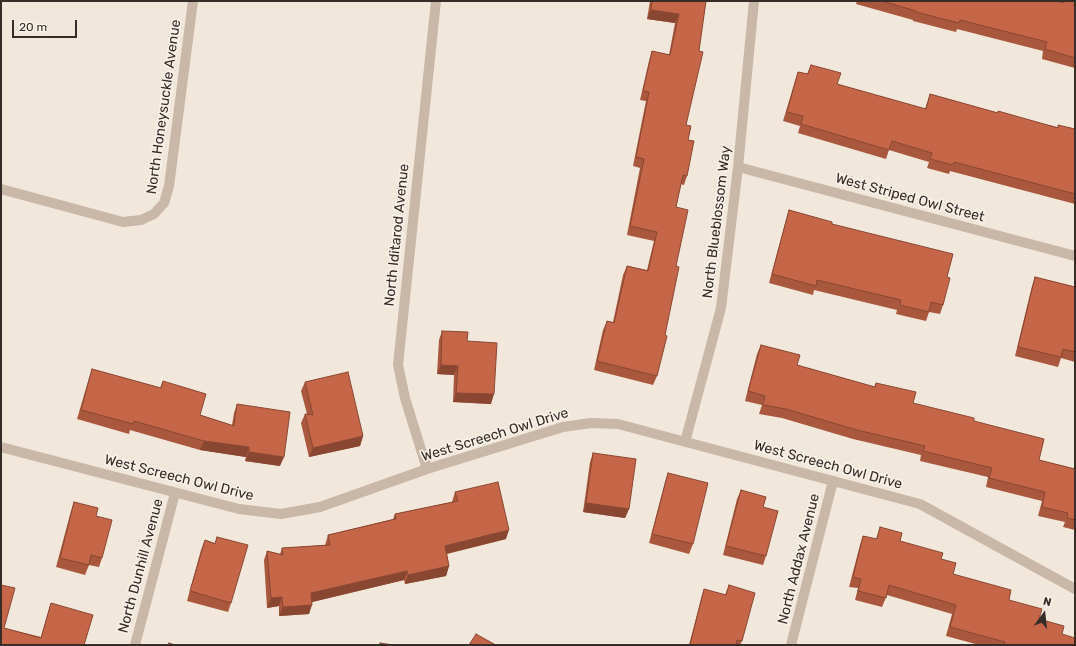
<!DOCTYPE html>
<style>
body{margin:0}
#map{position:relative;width:1076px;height:646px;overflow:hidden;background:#f1e7db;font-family:Rubik,sans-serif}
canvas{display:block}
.frame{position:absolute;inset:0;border:2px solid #362c28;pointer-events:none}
.north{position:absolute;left:1024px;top:594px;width:40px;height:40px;-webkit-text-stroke:3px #f9f1e8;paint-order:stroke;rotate:15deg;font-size:11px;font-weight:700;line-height:16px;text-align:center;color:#362c28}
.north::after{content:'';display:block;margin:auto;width:14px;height:18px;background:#362c28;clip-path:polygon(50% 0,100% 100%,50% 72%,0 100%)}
.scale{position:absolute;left:12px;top:20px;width:65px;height:18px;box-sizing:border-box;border:2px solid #362c28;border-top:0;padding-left:5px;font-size:12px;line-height:14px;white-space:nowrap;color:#362c28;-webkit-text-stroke:3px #f9f1e8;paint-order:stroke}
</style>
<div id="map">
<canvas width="1076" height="646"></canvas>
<div class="frame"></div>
<div class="north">N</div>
<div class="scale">20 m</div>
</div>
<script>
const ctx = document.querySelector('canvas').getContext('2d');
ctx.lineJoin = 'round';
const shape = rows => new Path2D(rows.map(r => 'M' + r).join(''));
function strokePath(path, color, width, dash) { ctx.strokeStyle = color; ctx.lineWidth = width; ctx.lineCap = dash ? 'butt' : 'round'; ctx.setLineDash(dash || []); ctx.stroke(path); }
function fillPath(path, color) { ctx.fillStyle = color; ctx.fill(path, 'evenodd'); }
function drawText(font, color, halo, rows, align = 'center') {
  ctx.font = font + ' Rubik,sans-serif'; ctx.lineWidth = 3.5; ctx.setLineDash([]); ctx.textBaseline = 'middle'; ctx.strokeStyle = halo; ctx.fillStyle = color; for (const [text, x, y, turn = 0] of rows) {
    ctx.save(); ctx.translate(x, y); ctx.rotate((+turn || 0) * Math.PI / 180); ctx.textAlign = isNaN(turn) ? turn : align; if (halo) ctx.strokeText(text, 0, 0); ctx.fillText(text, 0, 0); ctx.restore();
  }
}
const minor = shape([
 [738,167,1075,256],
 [1,189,123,222,141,220,154,214,164,203,169,186,193,1],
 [685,442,721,308,738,167,754,1],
 [1,447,239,509,281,514,320,507,427,469,563,427,591,423,618,424,920,504,1075,589],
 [427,469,405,398,398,365,436,1],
 [135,645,175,493],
 [791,645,833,481]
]);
const wall = shape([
 [650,1,706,1,686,125,688,140,687,176,684,185,680,184,676,207,676,266,665,335,657,376,653,385,594,370,603,330,607,321,613,322,623,275,627,266,647,270,654,241,627,235,640,168,633,166,646,101,640,100,649,61,652,51,669,55,675,23,647,19],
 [857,1,1057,1,1062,3,1063,1,1075,1,1075,68,1042,59,1043,51,957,29,956,32,913,21,913,20,856,4],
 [811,65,837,84,925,109,930,94,998,113,1057,127,1075,129,1075,204,950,171,949,174,927,168,929,162,889,150,886,159,798,133,800,126,783,121,795,81,798,72,807,74],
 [789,210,832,224,947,277,943,305,940,314,929,312,926,321,896,314,897,310,814,290,813,295,769,283,786,220],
 [1035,277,1075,287,1075,362,1061,358,1058,367,1015,356,1032,286],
 [442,331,467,341,491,404,453,402,454,375,437,374,439,340],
 [761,345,797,365,874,387,876,383,913,403,974,421,1039,460,1075,469,1075,530,1063,527,1065,522,1038,516,1042,501,986,487,988,477,920,461,921,455,853,439,782,418,759,414,762,405,745,401,757,354],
 [92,369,160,388,163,381,200,415,232,425,234,413,237,404,280,466,245,461,246,457,200,450,130,430,129,434,77,419,89,378],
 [305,382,363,436,360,446,309,457,301,423,305,414,307,414,301,391],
 [593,453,629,509,625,518,583,512,590,462],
 [668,473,693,544,689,554,649,543,665,482],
 [741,490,763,507,766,556,763,565,723,555,737,499],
 [455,492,506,539,447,554,449,566,446,576,405,584,404,580,312,602,309,614,279,616,279,606,267,608,264,560,267,551,280,554,282,548,325,545,328,535,393,519,395,514,452,502],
 [74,502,96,516,102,558,99,567,89,565,85,575,56,567,71,511],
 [880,527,900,541,941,559,953,574,1009,600,1039,619,1062,634,1075,645,979,645,946,636,952,614,887,595,882,607,855,600,858,588,849,587,860,545,863,536,876,539],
 [217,537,231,603,228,612,187,601,201,550,205,540,215,543],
 [729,585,742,641,740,645,689,645,701,599,704,589,725,595],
 [51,603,84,645,1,645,4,628,41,637,48,613]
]);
const shadedWall = shape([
 [651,10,679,14,675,23,647,19],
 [441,365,458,366,454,375,437,374],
 [456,393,494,394,491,404,453,402],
 [363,436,360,446,309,457,313,448],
 [204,441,249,447,246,457,200,450],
 [249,452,284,457,280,466,245,461],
 [586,503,629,509,625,518,583,512],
 [509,530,506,539,441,555,445,546],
 [449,566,446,576,405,584,408,575],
 [407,571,404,580,308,603,311,593],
 [282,597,279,606,267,608,271,598],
 [312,605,309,614,279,616,283,607]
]);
const building = shape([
 [652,1,706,1,699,51,703,52,686,125,691,126,688,140,694,141,687,176,683,175,676,207,688,210,676,266,679,267,665,335,667,336,657,376,597,361,607,321,614,323,627,266,648,271,657,232,630,226,644,159,636,157,649,92,643,91,652,51,670,55,679,14,651,10,652,1],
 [882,1,1057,1,1063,3,1063,1,1075,1,1075,58,1045,49,1047,42,960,20,959,23,916,12,916,11,882,1],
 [811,65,841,73,837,84,926,109,930,94,998,113,998,111,1058,128,1058,125,1075,129,1075,194,954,162,953,165,930,159,932,153,892,141,889,150,801,124,803,116,787,112,798,72,808,74,811,65],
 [789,210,832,222,832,224,953,254,947,277,950,278,943,305,931,302,929,312,900,305,901,300,817,280,816,286,772,274,789,210],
 [1035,277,1075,287,1075,352,1063,349,1061,357,1018,347,1035,277],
 [442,331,468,332,467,341,497,343,494,394,456,393,458,366,441,365,442,331],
 [761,345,800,355,797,365,875,387,876,383,916,392,913,403,974,418,974,421,1044,439,1039,460,1075,469,1075,520,1067,518,1068,513,1042,507,1045,492,989,478,992,468,923,451,925,446,857,430,786,409,763,405,765,396,748,391,761,345],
 [92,369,161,388,163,381,206,394,200,415,234,426,237,404,290,412,284,457,249,452,249,447,204,441,134,421,133,424,81,410,92,369],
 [348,372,363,436,313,448,305,414,313,415,305,382,348,372],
 [593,453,636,459,629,509,586,503,593,453],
 [668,473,708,483,693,544,652,534,668,473],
 [498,482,509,530,445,546,449,566,408,575,407,571,311,593,312,605,283,607,282,597,271,598,267,551,283,555,282,548,330,545,328,535,396,519,395,514,458,501,455,492,498,482],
 [741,490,766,497,763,507,778,511,766,556,726,546,741,490],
 [74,502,98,508,96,516,112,520,102,558,91,555,89,565,60,558,74,502],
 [880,527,902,533,900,541,943,553,941,559,956,563,953,574,1011,590,1009,600,1042,609,1039,619,1064,626,1062,634,1075,638,1075,645,1004,645,1005,642,950,627,956,605,889,585,886,598,858,591,861,579,853,577,863,536,877,539,880,527],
 [217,537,248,545,231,603,190,591,205,540,215,544,217,537],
 [1,585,15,588,4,628,41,638,51,603,93,615,84,645,1,645,1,585],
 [729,585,755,593,742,641,737,640,736,645,690,645,704,589,726,595,729,585],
 [476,634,494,644,493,645,469,645,476,634],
 [169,643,175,645,168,645,169,643],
 [380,643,393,645,380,645,380,643]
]);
const streetNames = [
 ["North Honeysuckle Avenue",164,107,-82],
 ["West Striped Owl Street",910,198,15],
 ["North Blueblossom Way",717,222,-83],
 ["North Iditarod Avenue",397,235,-84],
 ["West Screech Owl Drive",495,435,-17],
 ["West Screech Owl Drive",828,465,15],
 ["West Screech Owl Drive",179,478,14],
 ["North Addax Avenue",799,559,-76],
 ["North Dunhill Avenue",141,566,-75]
];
strokePath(minor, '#c9b7a7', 10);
fillPath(wall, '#a9583d');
fillPath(shadedWall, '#894732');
fillPath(building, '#c46647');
strokePath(building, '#894732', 1);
drawText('14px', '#362c28', '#f9f1e8', streetNames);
</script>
